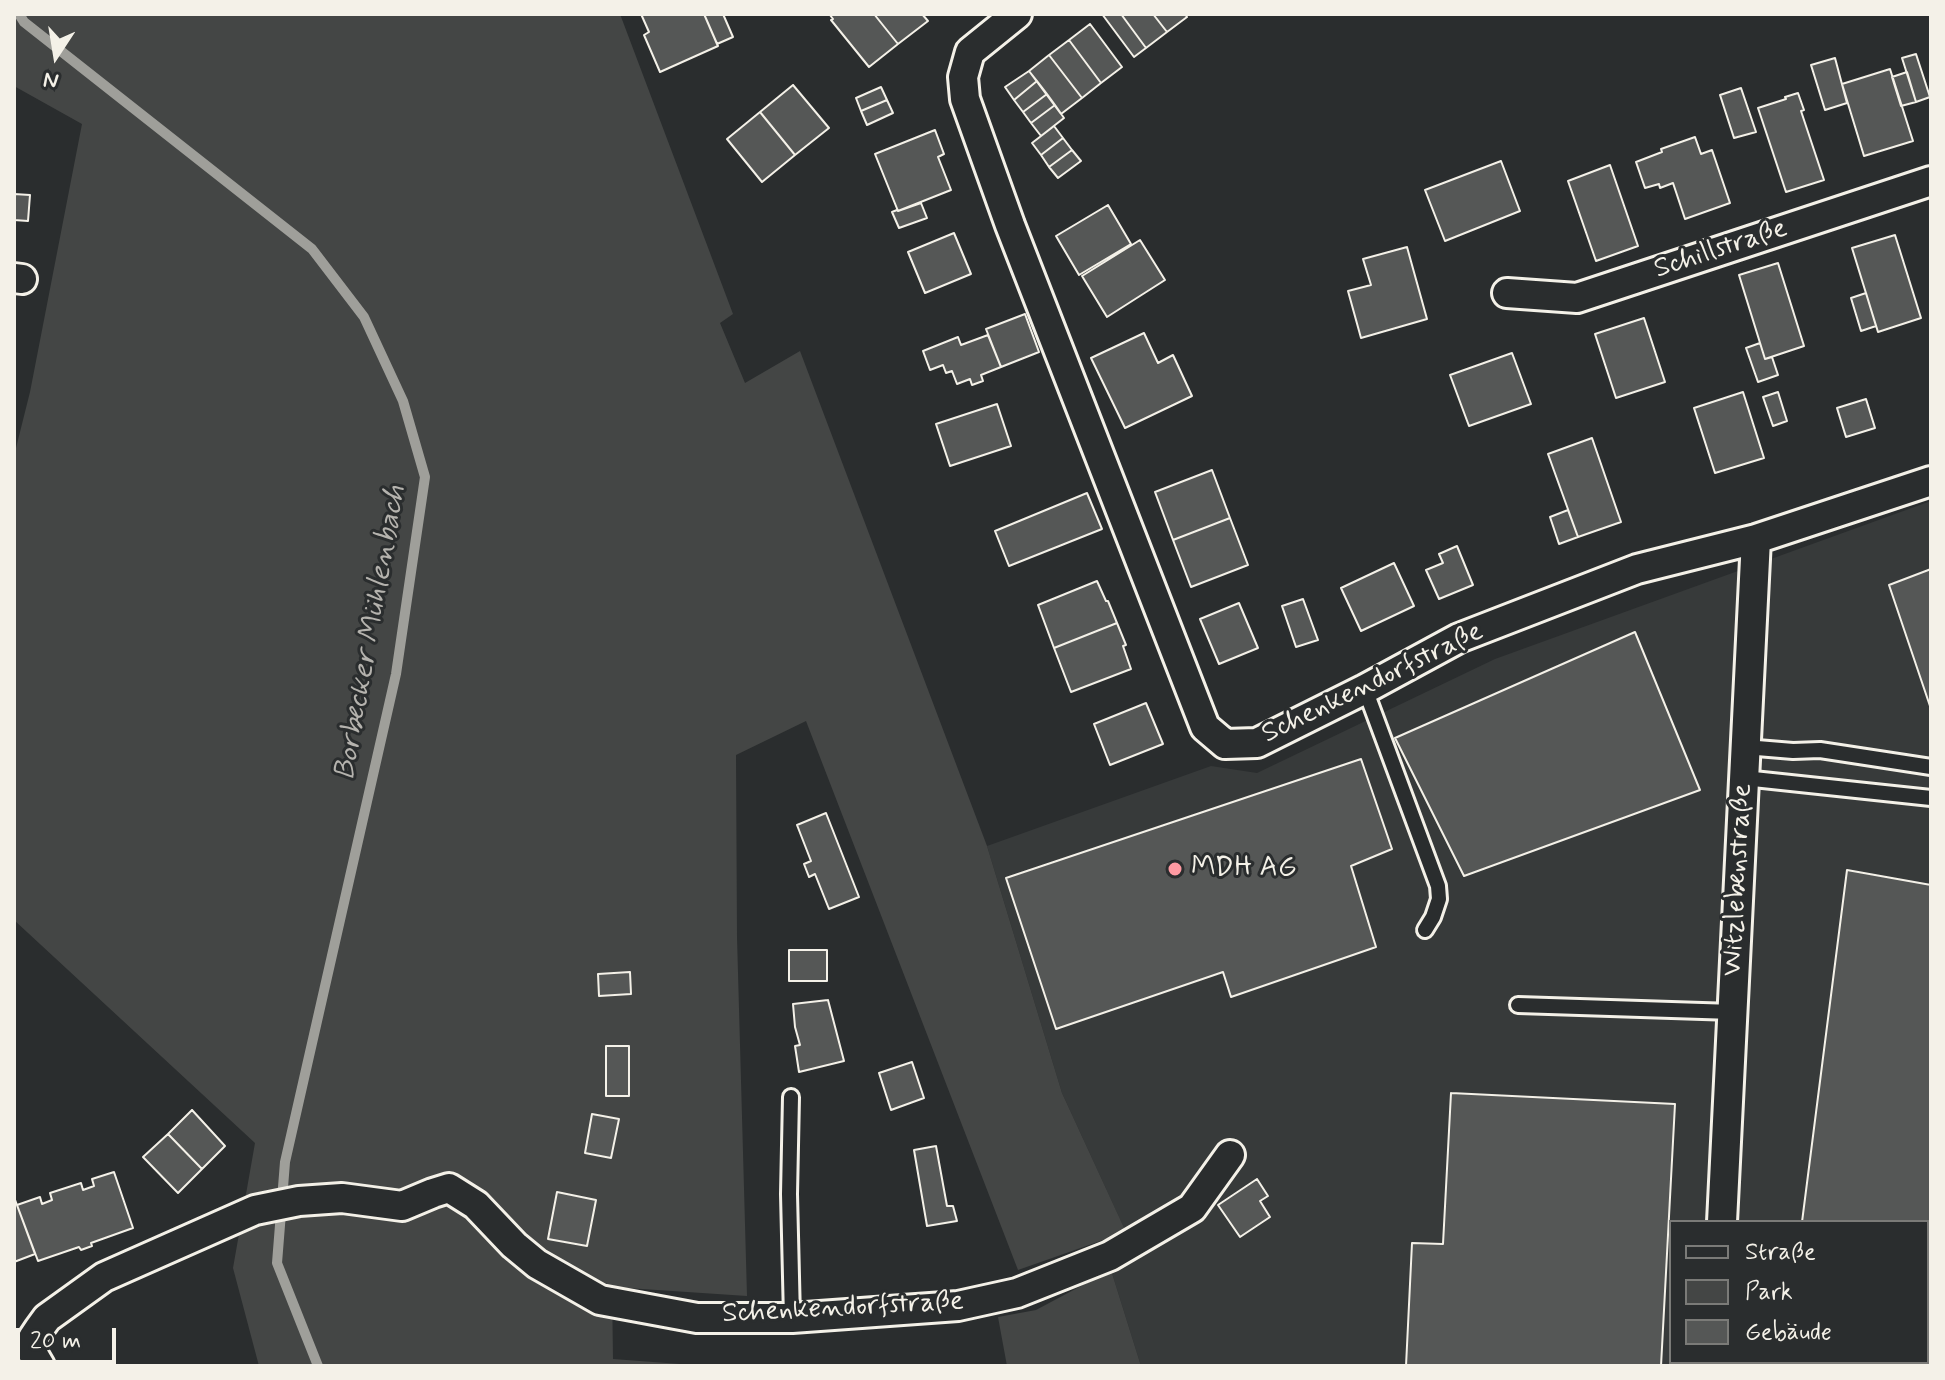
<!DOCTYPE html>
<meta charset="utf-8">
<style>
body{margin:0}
#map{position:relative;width:1945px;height:1380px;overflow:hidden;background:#2a2d2e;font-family:Mynerve,sans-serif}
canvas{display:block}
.frame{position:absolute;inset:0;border:16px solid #f4f1e8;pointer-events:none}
.legend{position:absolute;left:1669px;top:1220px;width:260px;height:144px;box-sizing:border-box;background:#2a2d2e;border:2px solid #7b7b78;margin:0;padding:10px 14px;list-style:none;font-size:24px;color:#f4f1e8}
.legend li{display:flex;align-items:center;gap:16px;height:40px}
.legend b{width:40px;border:2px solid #7b7b78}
.north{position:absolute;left:16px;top:16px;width:80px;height:80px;-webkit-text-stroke:6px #2a2d2e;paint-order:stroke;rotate:192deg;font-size:22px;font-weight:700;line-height:32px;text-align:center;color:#f4f1e8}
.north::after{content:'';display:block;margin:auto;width:28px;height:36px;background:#f4f1e8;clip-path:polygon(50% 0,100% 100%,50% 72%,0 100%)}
.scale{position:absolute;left:16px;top:1328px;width:100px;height:36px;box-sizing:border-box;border:4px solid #f4f1e8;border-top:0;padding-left:10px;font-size:24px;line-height:28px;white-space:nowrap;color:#f4f1e8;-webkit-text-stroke:6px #2a2d2e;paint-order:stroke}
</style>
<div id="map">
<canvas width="1945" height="1380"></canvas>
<div class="frame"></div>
<ul class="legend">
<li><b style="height:10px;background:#2a2d2e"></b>Straße</li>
<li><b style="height:22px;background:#444645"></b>Park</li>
<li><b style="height:22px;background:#555756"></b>Gebäude</li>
</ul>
<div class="north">N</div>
<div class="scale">20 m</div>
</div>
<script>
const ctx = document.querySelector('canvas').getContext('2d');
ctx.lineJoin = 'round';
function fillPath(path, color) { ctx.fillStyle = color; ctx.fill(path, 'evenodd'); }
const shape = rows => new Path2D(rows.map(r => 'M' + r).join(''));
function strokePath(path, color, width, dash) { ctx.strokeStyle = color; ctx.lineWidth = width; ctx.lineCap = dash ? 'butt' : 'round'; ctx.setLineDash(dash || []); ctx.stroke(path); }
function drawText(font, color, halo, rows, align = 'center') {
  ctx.font = font + ' Mynerve,sans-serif'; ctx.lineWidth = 6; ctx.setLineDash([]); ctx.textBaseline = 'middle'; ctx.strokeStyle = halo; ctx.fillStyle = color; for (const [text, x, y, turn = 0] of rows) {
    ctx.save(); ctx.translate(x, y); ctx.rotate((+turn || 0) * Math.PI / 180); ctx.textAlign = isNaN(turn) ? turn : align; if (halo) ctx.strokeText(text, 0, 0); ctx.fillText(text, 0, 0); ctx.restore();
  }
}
const built = shape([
 [1931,501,1931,1366,1141,1366,1111,1270,1136,1254,1062,1093,987,846,1211,766,1257,773,1495,659],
 [1671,1222,1927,1222,1927,1362,1671,1362]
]);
const green = shape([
 [14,14,620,14,733,314,720,323,745,383,800,351,987,846,1062,1093,1126,1232,1018,1270,806,721,736,755,737,937,747,1296,612,1287,613,1359,707,1366,259,1366,233,1268,255,1143,14,920,14,456,30,392,82,124,14,86],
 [1111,1270,1141,1366,1007,1366,998,1317,1036,1310]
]);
const stream = shape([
 [19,14,24,22,312,249,364,317,403,401,425,477,396,674,285,1162,277,1263,318,1366]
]);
const building = shape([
 [641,14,688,14,688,15,704,14,718,46,660,72,644,35,649,32,641,14],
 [704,14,723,14,733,37,717,44,704,14],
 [874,14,922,14,928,21,898,44,874,14],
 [874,14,898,44,869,67,831,20,833,19,830,15,874,14],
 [1102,14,1121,14,1146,48,1134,57,1102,14],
 [1121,14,1153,14,1167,32,1146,48,1121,14],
 [1153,14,1185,14,1187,17,1167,32,1153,14],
 [1090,24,1122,67,1101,83,1069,40,1090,24],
 [1069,40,1101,83,1082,98,1049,55,1069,40],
 [1916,54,1930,97,1916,102,1902,58,1916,54],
 [1049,55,1082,98,1061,114,1029,71,1049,55],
 [1835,58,1847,103,1825,110,1811,65,1835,58],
 [1890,69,1913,141,1864,156,1842,84,1890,69],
 [1029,71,1037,81,1014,100,1005,87,1029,71],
 [1907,72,1916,102,1901,106,1892,77,1907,72],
 [1037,81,1047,94,1023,112,1014,100,1037,81],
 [793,85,829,128,795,155,760,112,793,85],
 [881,87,887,100,861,111,856,98,881,87],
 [1741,88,1756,132,1734,138,1720,95,1741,88],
 [1798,93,1804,110,1801,111,1824,180,1786,192,1758,108,1786,99,1785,97,1798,93],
 [1047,94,1055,105,1031,123,1023,112,1047,94],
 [887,100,893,113,867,125,861,111,887,100],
 [1055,105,1064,118,1041,136,1031,123,1055,105],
 [760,112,795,155,762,182,727,139,760,112],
 [1054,126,1063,138,1041,155,1032,143,1054,126],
 [935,130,944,154,938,157,951,190,898,211,875,154,935,130],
 [1695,137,1701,154,1712,150,1730,203,1685,219,1673,183,1660,188,1659,184,1645,188,1636,162,1662,152,1661,149,1695,137],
 [1063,138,1072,150,1049,167,1041,155,1063,138],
 [1072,150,1081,161,1058,178,1049,167,1072,150],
 [1501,161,1520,211,1445,241,1425,190,1501,161],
 [1610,165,1638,246,1596,261,1568,181,1610,165],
 [14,194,30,195,28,221,14,220,14,194],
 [921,203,927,218,899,228,892,212,897,210,898,211,921,203],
 [1108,205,1131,244,1079,275,1056,236,1108,205],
 [954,233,971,274,925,293,908,252,954,233],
 [1895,235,1921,318,1878,332,1852,248,1895,235],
 [1140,240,1165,280,1107,317,1082,276,1140,240],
 [1407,247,1427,319,1361,338,1348,291,1371,285,1363,259,1407,247],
 [1778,263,1804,346,1765,359,1739,275,1778,263],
 [1866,293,1876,326,1861,331,1851,298,1866,293],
 [1025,314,1039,352,1001,367,986,329,1025,314],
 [1644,318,1665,382,1616,398,1595,334,1644,318],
 [1144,333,1158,363,1173,355,1192,396,1125,428,1091,358,1144,333],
 [988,335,1001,367,981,375,983,381,972,385,970,379,957,384,952,371,946,373,943,365,930,370,923,351,958,337,961,345,988,335],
 [1760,343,1765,359,1772,357,1778,375,1758,382,1746,348,1760,343],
 [1512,353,1531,404,1469,426,1450,375,1512,353],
 [1743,392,1764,458,1715,473,1694,408,1743,392],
 [1778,392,1787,421,1773,426,1763,397,1778,392],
 [1866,399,1875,428,1846,437,1837,408,1866,399],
 [997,404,1011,446,950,466,936,424,997,404],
 [1592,438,1621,522,1578,537,1548,454,1592,438],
 [1212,470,1230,518,1173,540,1155,492,1212,470],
 [1087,493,1102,529,1009,566,995,531,1087,493],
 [1568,510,1578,537,1559,544,1550,517,1568,510],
 [1230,518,1248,565,1191,587,1173,540,1230,518],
 [1457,546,1473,585,1439,599,1426,570,1443,563,1439,554,1457,546],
 [1394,563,1414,606,1361,631,1341,588,1394,563],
 [1931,569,1931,709,1889,585,1931,569],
 [1097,581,1106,601,1108,601,1117,623,1054,648,1038,605,1097,581],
 [1303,599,1318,640,1296,647,1282,606,1303,599],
 [1239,603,1258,648,1219,664,1200,619,1239,603],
 [1117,623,1126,645,1123,646,1131,669,1071,692,1054,648,1117,623],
 [1635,632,1700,790,1464,876,1395,738,1635,632],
 [1146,703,1163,744,1110,765,1094,724,1146,703],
 [1361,759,1392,849,1351,866,1376,947,1231,997,1223,972,1056,1029,1006,878,1361,759],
 [826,813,859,897,829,909,815,874,809,877,804,864,811,861,797,825,826,813],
 [1847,870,1931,885,1931,1366,1784,1366,1785,1362,1927,1362,1927,1222,1802,1222,1847,870],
 [789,950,827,950,827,981,789,981,789,950],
 [630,972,631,994,599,996,598,974,630,972],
 [828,1000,844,1061,799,1072,795,1046,800,1045,795,1027,793,1004,828,1000],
 [606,1046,629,1046,629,1096,606,1096,606,1046],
 [912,1062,924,1098,891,1110,879,1073,912,1062],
 [1451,1093,1675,1104,1661,1366,1406,1366,1412,1243,1443,1244,1451,1093],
 [192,1110,225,1146,202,1169,168,1134,192,1110],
 [592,1114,619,1119,611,1158,585,1153,592,1114],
 [168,1134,202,1169,178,1193,143,1157,168,1134],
 [936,1146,947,1206,953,1206,957,1221,927,1226,914,1150,936,1146],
 [114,1172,133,1228,91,1243,92,1246,81,1250,79,1247,38,1261,17,1205,40,1197,42,1204,52,1200,50,1193,81,1183,83,1190,94,1186,92,1179,114,1172],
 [1257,1179,1268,1196,1260,1201,1270,1217,1240,1237,1218,1205,1257,1179],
 [557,1192,596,1200,587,1246,548,1239,557,1192],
 [14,1197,35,1254,14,1262,14,1197]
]);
const service = shape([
 [1365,689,1438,886,1439,899,1433,917,1425,930],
 [1745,747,1793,751,1820,750,1931,767],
 [1744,778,1931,798],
 [1518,1005,1733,1012],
 [791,1097,789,1194,792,1318]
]);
const minor = shape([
 [1017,14,970,52,963,77,965,99,1010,225,1205,727,1225,744,1257,743,1365,689,1459,638,1637,569,1756,539,1931,481],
 [14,278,22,279],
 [1507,293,1577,298,1931,181],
 [1722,1222,1756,539],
 [40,1366,33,1354,32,1344,33,1338,39,1329,47,1318,104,1277,255,1210,299,1201,342,1198,402,1206,433,1193,449,1188,476,1205,514,1245,537,1264,600,1300,697,1318,792,1318,958,1306,1017,1293,1110,1256,1192,1208,1230,1155],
 [1715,1366,1715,1362]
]);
const markers = [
 [1175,869,8,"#ff9aa2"]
];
const streetNames = [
 ["Schillstraße",1721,250,-18],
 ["Schenkendorfstraße",1373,684,-26],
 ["Witzlebenstraße",1739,880,-87],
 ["Schenkendorfstraße",843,1309,-3]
];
const poiNames = [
 ["MDH AG",1191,869]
];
const waterNames = [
 ["Borbecker Mühlenbach",372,633,-80]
];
fillPath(built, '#373a3a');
fillPath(green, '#444645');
strokePath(stream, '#9f9f9a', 10);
fillPath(building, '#555756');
strokePath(building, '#f4f1e8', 2);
strokePath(service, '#f4f1e8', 20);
strokePath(minor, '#f4f1e8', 34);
strokePath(service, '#2a2d2e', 14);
strokePath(minor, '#2a2d2e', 28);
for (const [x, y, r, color] of markers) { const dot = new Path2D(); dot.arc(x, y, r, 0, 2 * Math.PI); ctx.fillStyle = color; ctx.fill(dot); strokePath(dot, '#2a2d2e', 3); }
drawText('28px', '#f4f1e8', '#2a2d2e', streetNames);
drawText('28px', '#f4f1e8', '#2a2d2e', poiNames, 'left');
drawText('italic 30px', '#b5b3ae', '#2a2d2e', waterNames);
</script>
